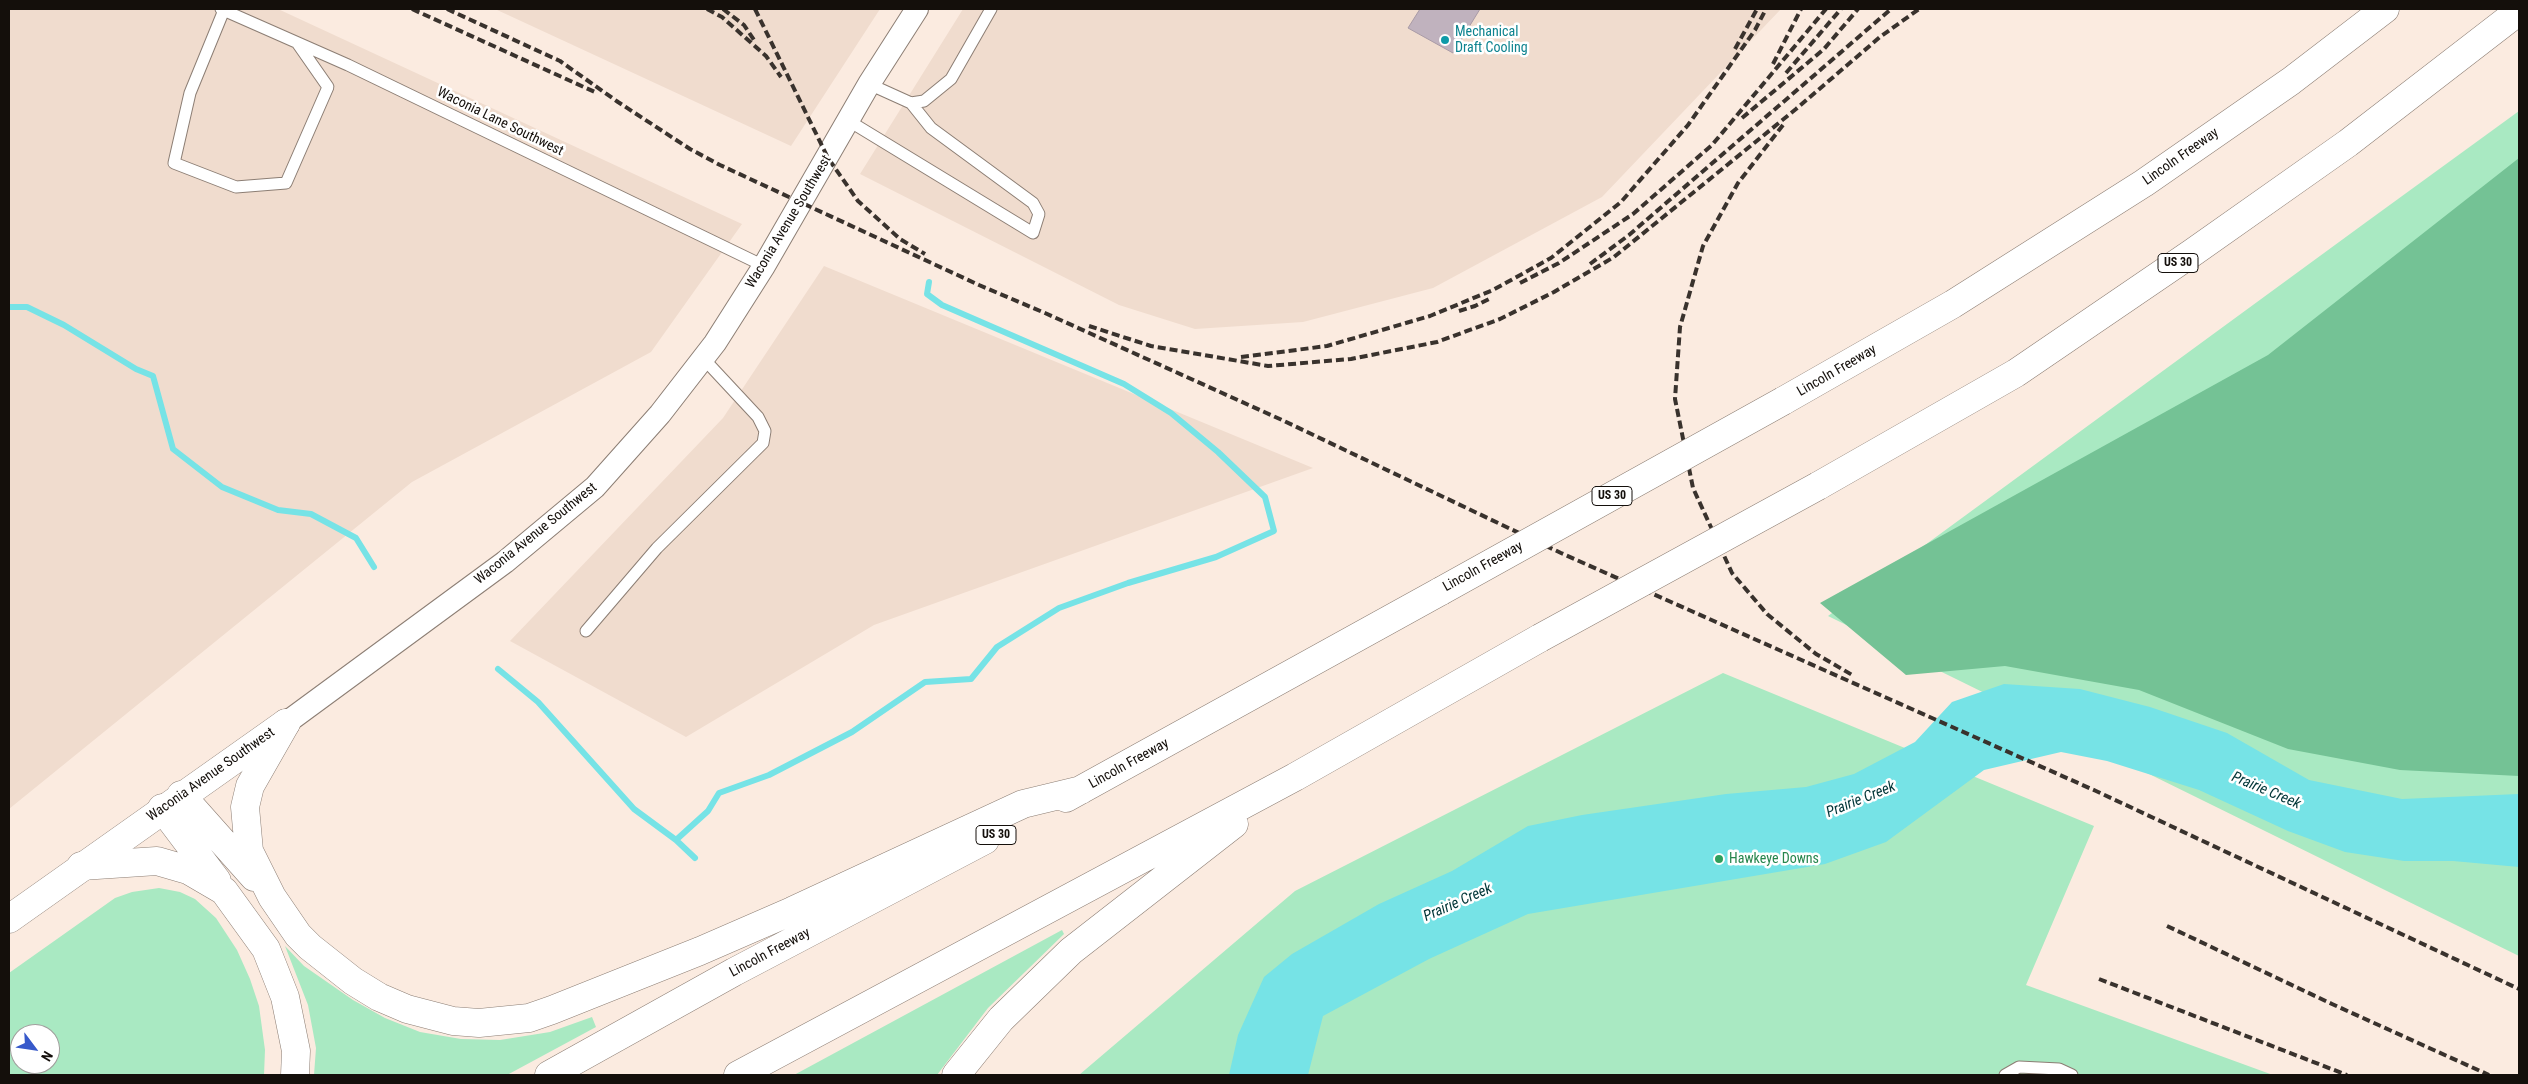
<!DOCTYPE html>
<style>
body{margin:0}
#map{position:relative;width:2528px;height:1084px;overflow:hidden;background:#fbebe0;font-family:"Roboto Condensed",sans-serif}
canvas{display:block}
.frame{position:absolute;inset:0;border:10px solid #140f0b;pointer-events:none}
.north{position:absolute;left:10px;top:1024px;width:50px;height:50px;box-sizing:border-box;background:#fff;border:1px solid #a19f9d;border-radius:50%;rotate:121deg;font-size:14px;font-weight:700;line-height:20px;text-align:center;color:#140f0b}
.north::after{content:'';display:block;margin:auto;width:18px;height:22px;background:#3759ca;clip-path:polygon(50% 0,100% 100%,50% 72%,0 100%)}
</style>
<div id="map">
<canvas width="2528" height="1084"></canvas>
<div class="frame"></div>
<div class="north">N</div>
</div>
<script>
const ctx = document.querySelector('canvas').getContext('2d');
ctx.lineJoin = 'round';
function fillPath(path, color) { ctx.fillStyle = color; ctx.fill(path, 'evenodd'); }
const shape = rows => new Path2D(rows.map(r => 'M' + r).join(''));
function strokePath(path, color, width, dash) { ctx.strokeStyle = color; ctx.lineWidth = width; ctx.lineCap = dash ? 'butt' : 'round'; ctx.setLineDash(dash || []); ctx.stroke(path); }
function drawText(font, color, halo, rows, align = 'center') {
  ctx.font = font + ' "Roboto Condensed",sans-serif'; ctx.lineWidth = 5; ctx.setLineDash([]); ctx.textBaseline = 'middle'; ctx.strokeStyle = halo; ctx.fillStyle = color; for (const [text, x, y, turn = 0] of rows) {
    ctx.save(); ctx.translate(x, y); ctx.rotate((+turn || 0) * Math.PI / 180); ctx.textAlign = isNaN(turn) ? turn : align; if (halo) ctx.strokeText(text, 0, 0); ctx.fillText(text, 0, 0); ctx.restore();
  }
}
const industrial = shape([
 [9,9,278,9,742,224,651,352,412,482,9,809],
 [495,9,880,9,791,146],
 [963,9,1781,9,1602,197,1433,288,1303,322,1195,329,1119,305,860,174],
 [824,266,1313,468,874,625,686,737,510,641,723,418]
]);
const green = shape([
 [2519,111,2519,956,1828,616,2365,223],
 [1723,673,2094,826,2026,985,2273,1075,1079,1075,1295,891],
 [159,888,180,892,195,899,216,918,237,950,250,979,259,1006,265,1050,264,1075,9,1075,9,973,115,898,132,892],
 [20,1034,50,1034,50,1064,20,1064],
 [1062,930,1064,934,988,1008,937,1075,794,1075],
 [285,946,304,966,353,1000,385,1018,420,1032,461,1039,500,1040,550,1032,592,1017,596,1027,507,1075,314,1075,316,1048,308,1005]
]);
const forest = shape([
 [2519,158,2519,776,2400,770,2288,749,2139,690,2005,666,1906,675,1820,603,2268,355]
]);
const water = shape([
 [2004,684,2080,689,2150,707,2227,733,2309,780,2402,799,2519,794,2519,867,2453,861,2404,861,2345,852,2288,831,2199,790,2107,761,2061,752,1984,770,1886,842,1825,864,1528,914,1429,959,1323,1016,1308,1075,1229,1075,1238,1035,1264,977,1292,954,1379,904,1452,871,1528,826,1582,815,1726,794,1806,787,1854,774,1915,742,1952,702]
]);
const stream = shape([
 [9,307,27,307,64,325,136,369,153,376,173,449,222,487,278,510,311,514,356,538,374,567],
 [498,669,538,702,634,809,676,840,695,858],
 [676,840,708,811,719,793,769,775,852,732,925,682,971,679,997,647,1059,608,1128,583,1216,557,1274,531,1265,497,1218,452,1171,413,1124,384,942,305,927,294,929,282]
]);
const building = shape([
 [1420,9,1480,9,1453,53,1408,28,1420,9]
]);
const service = shape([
 [221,9,348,65,764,266],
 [224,10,190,93,174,163,236,187,286,183,328,87,298,44],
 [911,103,924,101,951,79,991,9],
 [849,121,1033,233,1039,214,1033,203,931,128,911,103,869,84],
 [586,631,657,548,763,443,765,431,758,417,703,358],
 [2005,1075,2019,1067,2059,1069,2072,1075]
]);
const minor = shape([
 [286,723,505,562,595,487,660,414,715,343,764,266,869,84,917,9]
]);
const tertiary = shape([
 [9,919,286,723]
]);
const motorway = shape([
 [1783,401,1953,304,2144,183,2291,81,2385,9],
 [1818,486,2016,373,2192,253,2348,143,2519,11],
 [286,723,250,786,245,807,249,851,272,897,298,935,310,947,353,981,379,997,407,1009,453,1021,479,1023,529,1018,552,1010,700,951,792,911,1023,804,1081,790],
 [181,795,254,877],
 [1066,798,1441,591],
 [162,808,217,881],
 [81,866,157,861,188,870,224,891,266,949,285,997,296,1051,295,1075],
 [549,1075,734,972,985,840],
 [738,1075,1295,777,1540,638],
 [956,1075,1001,1019,1071,951,1234,824]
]);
const rail = shape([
 [412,9,597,93],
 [447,9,560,61,618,102,690,149,720,165,979,285,1045,313,1282,420,1561,553,2096,791,2519,989],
 [707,9,722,17,766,56,781,77],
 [723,9,744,25,754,40],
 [755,9,828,158,858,201,900,239,925,254],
 [1735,49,1757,9],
 [1773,64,1801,9],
 [1786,73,1841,9],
 [1742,118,1824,49,1858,9],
 [1783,125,1738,183,1703,246,1680,327,1675,399,1693,488,1732,573,1767,614,1816,654,1854,676],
 [1590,264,1629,235,1891,9],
 [1520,283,1559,263,1633,214,1712,145,1826,9],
 [1459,311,1475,306,1491,298],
 [1089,326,1151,346,1268,366,1351,359,1437,342,1500,319,1554,292,1614,257,1796,109,1880,37,1919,9],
 [1241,357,1327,346,1430,316,1493,290,1551,258,1621,202,1688,125,1755,30,1766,9],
 [2167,926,2332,1004,2489,1075],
 [2099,979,2347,1075]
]);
const motorwayBridge = shape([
 [1441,591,1783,401],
 [1540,638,1818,486]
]);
const markers = [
 [1445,40,5,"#0f9aa8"],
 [1719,859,5,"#2e9e5b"]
];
const shields = [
 [2178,263,40],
 [1612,496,40],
 [996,835,40]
];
const shieldNames = [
 ["US 30",2178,263],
 ["US 30",1612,496],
 ["US 30",996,835]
];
const cultureNames = [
 ["Mechanical",1455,32],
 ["Draft Cooling",1455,48]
];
const streetNames = [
 ["Waconia Lane Southwest",500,122,26],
 ["Lincoln Freeway",2181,157,-35],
 ["Waconia Avenue Southwest",789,222,-59],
 ["Lincoln Freeway",1837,371,-30],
 ["Waconia Avenue Southwest",536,534,-39],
 ["Lincoln Freeway",1483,567,-29],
 ["Lincoln Freeway",1129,764,-29],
 ["Waconia Avenue Southwest",211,775,-35],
 ["Lincoln Freeway",770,953,-28]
];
const leisureNames = [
 ["Hawkeye Downs",1729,859]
];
const waterNames = [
 ["Prairie Creek",2266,791,23],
 ["Prairie Creek",1861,800,-22],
 ["Prairie Creek",1458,903,-24]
];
fillPath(industrial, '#f0dcce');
fillPath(green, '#a9e9c2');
fillPath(forest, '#74c295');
fillPath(water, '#76e3e6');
strokePath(stream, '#76e3e6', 6);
fillPath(building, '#c0b2be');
strokePath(building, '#a99ba6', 1);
strokePath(service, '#8c7e74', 13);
strokePath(minor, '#8c7e74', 24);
strokePath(tertiary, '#8c7e74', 29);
strokePath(motorway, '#8c7e74', 29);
strokePath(service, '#fff', 11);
strokePath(minor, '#fff', 22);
strokePath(tertiary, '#fff', 28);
strokePath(motorway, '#fff', 28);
strokePath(rail, '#39322d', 4, [8, 4]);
strokePath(motorwayBridge, '#8c7e74', 29, []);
strokePath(motorwayBridge, '#fff', 28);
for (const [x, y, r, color] of markers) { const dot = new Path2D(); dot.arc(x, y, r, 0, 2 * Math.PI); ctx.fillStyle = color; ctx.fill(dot); strokePath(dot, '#fff', 2); }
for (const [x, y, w] of shields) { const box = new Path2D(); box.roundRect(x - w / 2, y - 9.5, w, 19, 4); ctx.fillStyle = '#fff'; ctx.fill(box); strokePath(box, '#140f0b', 1); }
drawText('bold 12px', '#140f0b', null, shieldNames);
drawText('14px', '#0d838f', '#fff', cultureNames, 'left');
drawText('14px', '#140f0b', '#fff', streetNames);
drawText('14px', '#27864d', '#fff', leisureNames, 'left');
drawText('italic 15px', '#003537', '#fff', waterNames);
</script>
